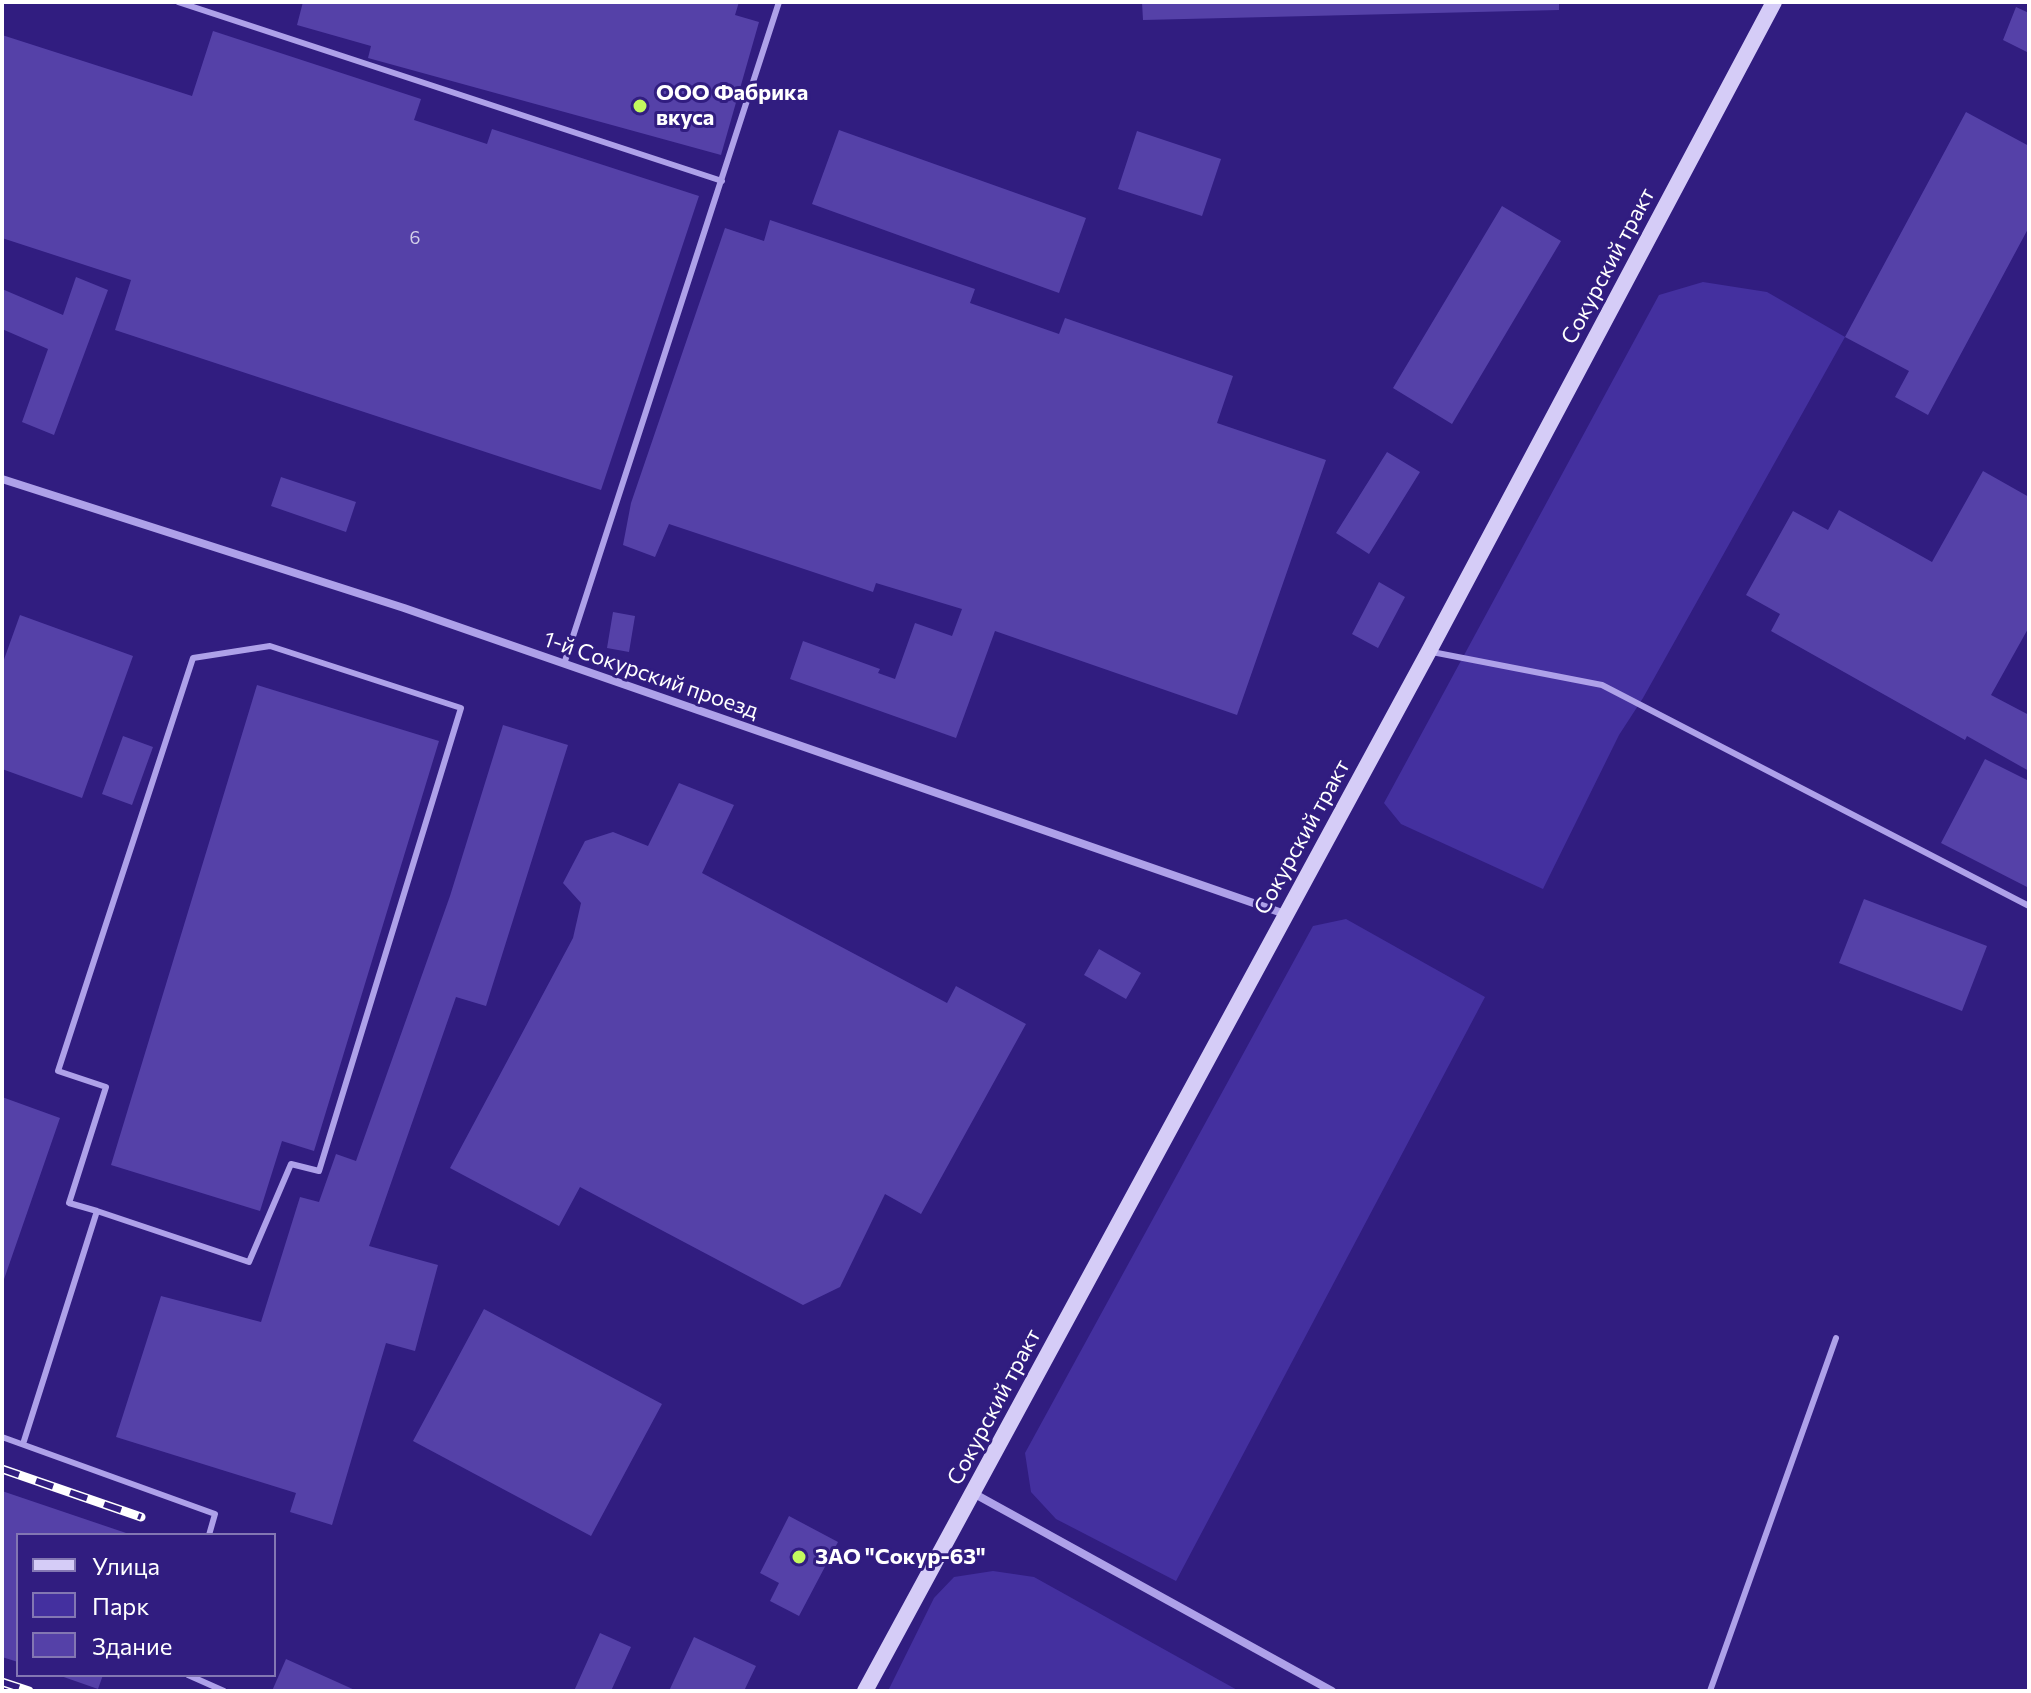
<!DOCTYPE html>
<meta charset="utf-8">
<style>
body{margin:0}
#map{position:relative;width:2031px;height:1693px;overflow:hidden;background:#311d80;font-family:Commissioner,sans-serif}
canvas{display:block}
.frame{position:absolute;inset:0;border:4px solid #fff;pointer-events:none}
.legend{position:absolute;left:16px;top:1533px;width:260px;height:144px;box-sizing:border-box;background:#311d80;border:2px solid #8377b3;margin:0;padding:10px 14px;list-style:none;font-size:24px;color:#fff}
.legend li{display:flex;align-items:center;gap:16px;height:40px}
.legend b{width:40px;border:2px solid #8377b3}
</style>
<div id="map">
<canvas width="2031" height="1693"></canvas>
<div class="frame"></div>
<ul class="legend">
<li><b style="height:10px;background:#d5ccf7"></b>Улица</li>
<li><b style="height:22px;background:#44309f"></b>Парк</li>
<li><b style="height:22px;background:#5541a8"></b>Здание</li>
</ul>
</div>
<script>
const ctx = document.querySelector('canvas').getContext('2d');
ctx.lineJoin = 'round';
function fillPath(path, color) { ctx.fillStyle = color; ctx.fill(path, 'evenodd'); }
const shape = rows => new Path2D(rows.map(r => 'M' + r).join(''));
function strokePath(path, color, width, dash) { ctx.strokeStyle = color; ctx.lineWidth = width; ctx.lineCap = dash ? 'butt' : 'round'; ctx.setLineDash(dash || []); ctx.stroke(path); }
function drawText(font, color, halo, rows, align = 'center') {
  ctx.font = font + ' Commissioner,sans-serif'; ctx.lineWidth = 6; ctx.setLineDash([]); ctx.textBaseline = 'middle'; ctx.strokeStyle = halo; ctx.fillStyle = color; for (const [text, x, y, turn = 0] of rows) {
    ctx.save(); ctx.translate(x, y); ctx.rotate((+turn || 0) * Math.PI / 180); ctx.textAlign = isNaN(turn) ? turn : align; if (halo) ctx.strokeText(text, 0, 0); ctx.fillText(text, 0, 0); ctx.restore();
  }
}
const green = shape([
 [1703,282,1767,292,1845,337,1643,698,1619,735,1543,889,1401,824,1384,803,1659,295],
 [1346,919,1485,997,1176,1581,1056,1519,1031,1492,1025,1453,1313,926],
 [993,1571,1034,1577,1239,1691,888,1691,934,1598,954,1577]
]);
const building = shape([
 [303,2,739,2,735,15,759,22,721,155,368,58,371,46,297,25],
 [1142,2,1559,2,1559,10,1143,20],
 [2016,7,2029,13,2029,53,2003,40],
 [213,31,421,99,414,120,487,144,492,129,699,196,601,490,115,330,131,280,2,238,2,35,192,96],
 [1966,112,2029,146,2029,227,1928,415,1895,397,1909,371,1845,337],
 [839,130,1086,218,1059,293,812,204],
 [1137,131,1221,159,1202,216,1118,189],
 [1502,206,1561,241,1452,424,1393,388],
 [770,220,975,289,970,303,1059,334,1065,318,1233,376,1217,423,1326,460,1237,715,995,631,956,738,790,679,803,641,880,669,878,673,895,679,915,623,952,636,962,609,876,583,873,592,669,524,655,557,623,545,631,503,725,228,764,241],
 [76,277,108,290,54,435,22,422,48,349,2,329,2,289,63,315],
 [1387,452,1420,472,1369,554,1336,533],
 [1983,471,2029,497,2029,627,1991,695,2029,715,2029,771,1967,736,1965,740,1771,631,1780,614,1746,595,1793,511,1828,530,1839,510,1932,562],
 [281,477,356,502,346,532,271,506],
 [1379,582,1405,597,1378,648,1352,634],
 [613,612,635,616,629,652,607,648],
 [20,615,133,656,82,798,2,769,2,665],
 [257,685,439,741,314,1151,282,1141,260,1211,111,1165],
 [503,725,568,745,486,1006,456,997,369,1246,438,1265,415,1351,386,1343,332,1525,290,1512,296,1493,116,1437,161,1296,261,1322,300,1197,319,1202,336,1154,356,1161,450,896],
 [123,736,153,747,132,805,102,794],
 [1985,759,2029,781,2029,888,1941,843],
 [679,783,734,805,702,873,947,1003,956,986,1026,1024,921,1214,885,1194,840,1287,803,1305,580,1187,559,1226,450,1168,573,938,581,903,563,883,585,841,613,832,648,846],
 [1864,899,1987,946,1962,1011,1839,963],
 [1099,949,1141,973,1126,999,1084,975],
 [2,1097,60,1118,2,1285],
 [484,1309,662,1404,591,1536,413,1441],
 [2,1491,129,1534,18,1535,18,1662,2,1657],
 [789,1516,838,1542,799,1616,770,1601,779,1583,760,1573],
 [600,1633,631,1647,611,1691,574,1691],
 [694,1637,756,1666,744,1691,669,1691],
 [286,1659,357,1691,272,1691],
 [58,1675,103,1675,98,1689]
]);
const lane = shape([
 [178,2,722,181],
 [1432,652,1602,685,2029,906],
 [564,664,779,2],
 [2,1437,215,1514,209,1535],
 [23,1444,97,1211,249,1262,291,1164,319,1171,461,708,270,646,193,658,58,1071,106,1087,69,1203,97,1211],
 [188,1675,224,1691],
 [1710,1691,1836,1338]
]);
const street = shape([
 [2,479,404,608,1285,914],
 [973,1493,1332,1691]
]);
const secondary = shape([
 [865,1691,1429,651,1774,2]
]);
const rail = shape([
 [2,1469,141,1517],
 [2,1682,29,1691]
]);
const markers = [
 [640,106,8,"#c3f95e"],
 [799,1557,8,"#c3f95e"]
];
const numberNames = [
 ["6",415,238]
];
const poiNames = [
 ["ООО Фабрика",656,93],
 ["вкуса",656,118],
 ["ЗАО \"Сокур-63\"",815,1557]
];
const streetNames = [
 ["Сокурский тракт",1608,266,-62],
 ["1-й Сокурский проезд",651,675,19],
 ["Сокурский тракт",1302,837,-61],
 ["Сокурский тракт",994,1407,-62]
];
fillPath(green, '#44309f');
fillPath(building, '#5541a8');
strokePath(lane, '#aea1e9', 6);
strokePath(street, '#aea1e9', 8);
strokePath(secondary, '#d5ccf7', 16);
strokePath(rail, '#fff', 9);
strokePath(rail, '#311d80', 6, [18]);
for (const [x, y, r, color] of markers) { const dot = new Path2D(); dot.arc(x, y, r, 0, 2 * Math.PI); ctx.fillStyle = color; ctx.fill(dot); strokePath(dot, '#311d80', 3); }
drawText('18px', '#d4d0e9', null, numberNames);
drawText('bold 22px', '#fff', '#311d80', poiNames, 'left');
drawText('22px', '#fff', '#311d80', streetNames);
</script>
